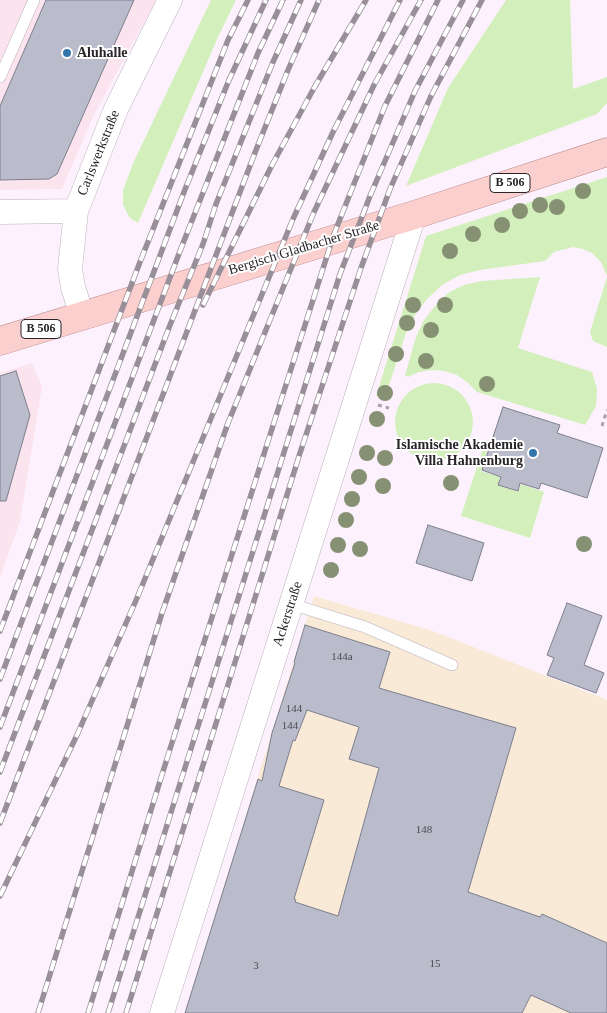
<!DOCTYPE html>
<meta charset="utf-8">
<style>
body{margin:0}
canvas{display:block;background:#fdf1fe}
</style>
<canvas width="607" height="1013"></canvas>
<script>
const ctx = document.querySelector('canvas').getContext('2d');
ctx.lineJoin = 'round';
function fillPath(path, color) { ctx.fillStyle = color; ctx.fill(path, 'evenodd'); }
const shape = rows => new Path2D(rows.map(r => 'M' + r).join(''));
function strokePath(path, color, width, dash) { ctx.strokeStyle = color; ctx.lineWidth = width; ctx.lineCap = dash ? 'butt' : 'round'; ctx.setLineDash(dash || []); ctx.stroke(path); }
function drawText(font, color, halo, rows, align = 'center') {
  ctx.font = font + ' Georgia,serif'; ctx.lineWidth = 4; ctx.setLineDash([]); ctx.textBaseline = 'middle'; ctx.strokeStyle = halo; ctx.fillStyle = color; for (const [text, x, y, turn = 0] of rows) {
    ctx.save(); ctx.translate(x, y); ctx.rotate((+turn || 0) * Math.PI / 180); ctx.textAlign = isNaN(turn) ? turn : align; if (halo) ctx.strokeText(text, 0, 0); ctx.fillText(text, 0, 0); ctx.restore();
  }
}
const commercial = shape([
 [0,0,156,0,94,115,62,189,0,190],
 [32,363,42,387,20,521,0,578,0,373]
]);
const industrial = shape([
 [314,596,433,631,607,700,607,1013,185,1013]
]);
const green = shape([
 [211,0,236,0,218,37,138,223,130,218,123,205,123,190,134,161],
 [506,0,570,0,573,89,607,77,607,103,597,114,406,186,448,88],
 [607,177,607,276,601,262,592,253,583,249,573,247,554,252,545,261,480,270,460,275,442,285,427,299,415,315,406,333,385,398,376,396,426,236],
 [540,277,518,348,592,372,597,389,596,406,585,425,477,392,467,382,457,375,444,371,432,370,419,372,408,377,405,375,416,337,424,320,435,306,448,293,464,285,482,281],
 [607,277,607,347,593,341,590,332],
 '395 422a39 39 0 1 1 78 0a39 39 0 1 1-78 0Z',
 [483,448,488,449,481,471,500,477,498,485,518,492,521,484,544,492,530,538,461,516]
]);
const building = shape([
 [46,0,134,0,57,174,49,179,0,180,0,106,46,0],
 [16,371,30,415,6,501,0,501,0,376,16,371],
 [503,407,560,425,557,433,603,448,587,498,541,483,539,489,520,483,518,491,498,485,501,477,482,470,503,407],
 [428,525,484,543,472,581,416,563,428,525],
 [567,603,602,616,584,665,604,673,596,693,547,675,554,658,547,655,567,603],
 [305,625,390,652,379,688,516,728,468,892,540,917,542,914,607,943,607,1013,571,1013,531,995,522,1013,185,1013,258,779,262,781,272,733,295,663,294,662,305,625],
 [307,710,359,727,349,759,379,768,338,916,295,902,296,900,294,899,324,800,279,786,293,740,295,741,307,710]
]);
const path = shape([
 [378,405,389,408],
 [602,426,607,410]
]);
const service = shape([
 [0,77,34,0],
 [291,604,365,627,452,665]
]);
const minor = shape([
 [0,212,76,211],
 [82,316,73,287,70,269,76,211,116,109,170,0],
 [162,1013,414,215]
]);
const primary = shape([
 [0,341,414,215,607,152]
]);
const rail = shape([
 [203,305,272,165,314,88,366,0],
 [0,631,140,262,228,40,248,0],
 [0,679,184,192,229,80,266,0],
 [0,727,180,251,258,53,283,0],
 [0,772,170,325,203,244,216,204,273,62,301,0],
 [0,823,256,150,288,70,319,0],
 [0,896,77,735,137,598,293,219,333,132,400,0],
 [38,1013,162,613,228,423,314,212,374,85,421,0],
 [88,1013,170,749,334,234,385,106,438,0],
 [108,1013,340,274,370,196,415,91,463,0],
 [126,1013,300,453,361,268,390,189,431,96,482,0]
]);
const trees = [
 [583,191],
 [540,205],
 [557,207],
 [520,211],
 [502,225],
 [473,234],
 [450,251],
 [413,305],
 [445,305],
 [407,323],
 [431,330],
 [396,354],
 [426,361],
 [487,384],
 [385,393],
 [377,419],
 [367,453],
 [385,458],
 [359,477],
 [451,483],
 [383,486],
 [352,499],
 [346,520],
 [584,544],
 [338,545],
 [360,549],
 [331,570]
];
const markers = [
 [67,53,5,"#3374aa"],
 [533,453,5,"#3374aa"]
];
const numberNames = [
 ["144a",342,657],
 ["144",294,709],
 ["144",290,726],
 ["148",424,830],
 ["15",435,964],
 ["3",256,966]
];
const shields = [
 [510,183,40],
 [41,329,40]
];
const shieldNames = [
 ["B 506",510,183],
 ["B 506",41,329]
];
const poiNames = [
 ["Aluhalle",77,53],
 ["Islamische Akademie",523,445,"right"],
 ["Villa Hahnenburg",523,461,"right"]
];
const streetNames = [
 ["Carlswerkstraße",99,153,-68],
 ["Bergisch Gladbacher Straße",304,248,-17],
 ["Ackerstraße",288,614,-72]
];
fillPath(commercial, '#fce4ef');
fillPath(industrial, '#f8ead6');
fillPath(green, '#d3f0bc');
fillPath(building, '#babccb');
strokePath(building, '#7e7f8d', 1);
strokePath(service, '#bbb0bc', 12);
strokePath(minor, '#bbb0bc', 25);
strokePath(primary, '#ae7e7f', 29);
strokePath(path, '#a9a0a9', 3, [4, 4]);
strokePath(service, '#fff', 11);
strokePath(minor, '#fff', 24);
strokePath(primary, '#facfce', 28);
strokePath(rail, '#988f98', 5.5);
strokePath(rail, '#fff', 4, [11]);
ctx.fillStyle = '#869073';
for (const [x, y] of trees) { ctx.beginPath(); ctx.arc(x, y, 8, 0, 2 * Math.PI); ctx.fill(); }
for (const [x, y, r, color] of markers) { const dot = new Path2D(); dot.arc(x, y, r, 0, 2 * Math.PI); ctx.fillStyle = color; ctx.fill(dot); strokePath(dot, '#fff', 2); }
drawText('11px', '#4d4a52', null, numberNames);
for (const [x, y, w] of shields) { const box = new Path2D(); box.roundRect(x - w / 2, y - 9.5, w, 19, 4); ctx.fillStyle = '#fff'; ctx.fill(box); strokePath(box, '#292429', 1); }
drawText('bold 12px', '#292429', null, shieldNames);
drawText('bold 14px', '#292429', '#fff', poiNames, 'left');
drawText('14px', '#292429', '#fff', streetNames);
</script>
